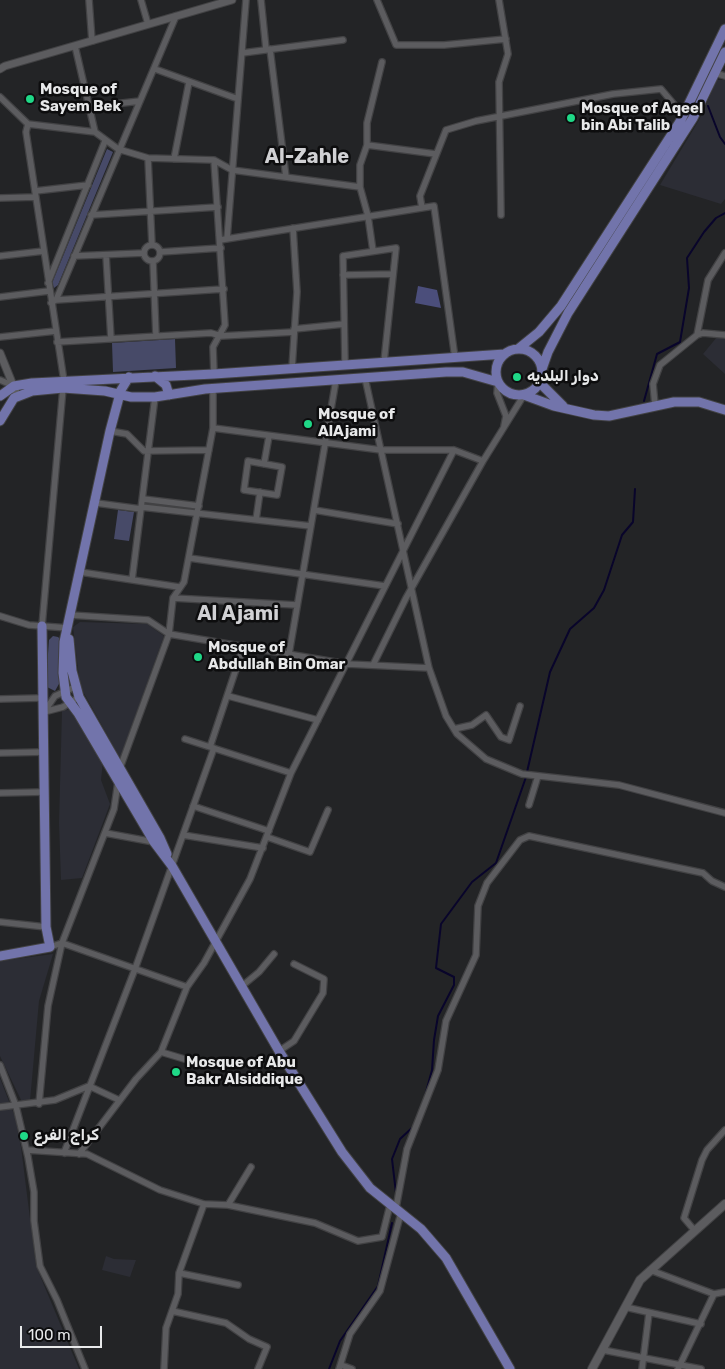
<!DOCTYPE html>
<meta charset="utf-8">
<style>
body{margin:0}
#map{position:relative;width:725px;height:1369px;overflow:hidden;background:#232426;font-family:Rubik,sans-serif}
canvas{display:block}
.scale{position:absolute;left:20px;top:1326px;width:82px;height:22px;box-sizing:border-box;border:2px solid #e8e9ea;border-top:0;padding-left:6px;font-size:15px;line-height:18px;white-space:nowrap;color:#e8e9ea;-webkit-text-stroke:4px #0d0d0e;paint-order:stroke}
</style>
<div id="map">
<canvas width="725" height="1369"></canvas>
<div class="scale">100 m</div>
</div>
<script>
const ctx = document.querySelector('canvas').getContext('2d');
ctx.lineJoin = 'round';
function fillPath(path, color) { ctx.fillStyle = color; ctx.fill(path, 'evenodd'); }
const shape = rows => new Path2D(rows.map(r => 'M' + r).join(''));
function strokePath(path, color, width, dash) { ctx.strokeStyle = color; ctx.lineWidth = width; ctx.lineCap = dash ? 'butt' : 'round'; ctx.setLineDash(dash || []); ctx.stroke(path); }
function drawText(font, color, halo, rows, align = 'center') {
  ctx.font = font + ' Rubik,"Noto Naskh Arabic",sans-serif'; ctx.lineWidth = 5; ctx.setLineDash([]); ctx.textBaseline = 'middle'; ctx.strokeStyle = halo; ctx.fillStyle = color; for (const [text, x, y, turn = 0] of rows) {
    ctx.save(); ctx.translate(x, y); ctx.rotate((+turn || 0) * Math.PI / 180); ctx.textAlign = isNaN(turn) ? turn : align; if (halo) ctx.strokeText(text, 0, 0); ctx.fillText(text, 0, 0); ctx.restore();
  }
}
const built = shape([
 [717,80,725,80,725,199,721,204,660,185,699,120],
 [717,337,725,339,725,374,703,354],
 [80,622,147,624,164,636,120,758,80,686,73,627],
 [72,709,103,761,101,780,110,804,82,878,61,880,59,823,62,711],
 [53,954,39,1001,30,1101,22,1102,0,1056,0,961],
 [0,1078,15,1117,21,1147,36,1266,79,1369,0,1369],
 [106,1256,114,1259,136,1260,130,1277,102,1270]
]);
const green = shape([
 [107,149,113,152,58,285,54,288,52,283],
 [175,339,176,368,113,372,112,343],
 [118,510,134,512,129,541,114,539],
 [53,636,58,637,61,640,60,682,55,691,47,687,46,681,49,640]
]);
const forest = shape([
 [418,286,437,290,441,308,415,303]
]);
const stream = shape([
 [708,106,720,137,725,144],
 [644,401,657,354,680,342,689,288,687,258,704,232,716,218,725,213],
 [527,772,550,672,570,629,594,608,604,590,622,535,633,522,635,489],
 [425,1096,432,1070,434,1040,438,1016,454,985,454,977,436,968,441,924,472,882,496,863,526,777],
 [396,1193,392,1159,400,1139,414,1126],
 [329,1369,340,1341,378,1286,392,1223]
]);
const minor = shape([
 [89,0,92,41],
 [141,0,148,24],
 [261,0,266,49],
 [377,0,396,45,444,45,506,39],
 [499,0,508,54,499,82,501,215],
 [75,46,95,132],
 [270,49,286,177],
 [242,53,343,40],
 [155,69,238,99],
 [715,73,725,76],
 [0,97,28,124,26,132,64,381],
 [89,107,140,101],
 [28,124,95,132,118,149,148,158,214,160,232,170,360,187],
 [367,145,436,154],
 [148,158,152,245],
 [174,159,189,82],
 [35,191,88,185],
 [0,198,36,197],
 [422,208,420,196,446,130,476,121,613,94,661,89,683,115],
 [91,215,218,207],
 [227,239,246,0],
 [220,240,434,206,455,358],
 '144 253a8 8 0 1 1 16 0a8 8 0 1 1-16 0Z',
 [373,251,368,216,360,187,360,165,367,145,367,123,382,62],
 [160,252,221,248],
 [106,255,111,339],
 [0,256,44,251],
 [74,256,144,253],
 [153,261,156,336],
 [343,275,393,274],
 [48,283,105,141],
 [0,297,49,291],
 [56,300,224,289],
 [51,303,56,300,176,16],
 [294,329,344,324],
 [697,335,708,280,725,253],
 [0,337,56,331],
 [57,342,211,333,221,336,294,332],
 [345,364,343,256,396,248,384,362],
 [292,368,297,292,293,228],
 [214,374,213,347,225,325,214,160],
 [365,378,429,668,446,716,457,734,486,759,522,774,619,785,725,813],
 [0,380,14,386],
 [498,382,497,393,506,416,504,426],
 [655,405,653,384,660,365,697,335,703,333,725,335],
 [213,428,381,450,454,450,483,461],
 [110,431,127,434,144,451,209,450],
 [248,461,282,467,277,495,244,490,248,461],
 [264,464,269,436],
 [143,499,199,506],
 [96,503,141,509],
 [141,507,311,526],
 [314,510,398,524],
 [256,520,260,492],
 [189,558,385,586],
 [80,572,179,587],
 [132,580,155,397],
 [173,598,297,605],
 [70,615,148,620,169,634,347,664,429,668],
 [0,616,29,625,68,628],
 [42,626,63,388],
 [289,654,336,380],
 [373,665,406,598,483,461,524,395],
 [75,687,55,696,44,712,63,707,79,697],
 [228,696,318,720],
 [0,699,41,698],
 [454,729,472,725,486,715,501,737,509,740,520,706],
 [185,739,291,773],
 [210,747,244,645],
 [0,753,45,752],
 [120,768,169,634,173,598,184,582,213,428,213,388],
 [0,793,45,792],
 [529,805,538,776],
 [193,806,269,831],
 [105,833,154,842],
 [183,835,263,848],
 [267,837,310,852,328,810],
 [0,922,46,927],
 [50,947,62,943,114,809,118,782],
 [242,986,259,972,274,954],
 [279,1051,294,1041,323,993,324,979,294,964],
 [161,1052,191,1061],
 [0,1065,16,1106,28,1157,34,1192,34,1221,40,1266,57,1300,85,1369],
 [39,1104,48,1006,62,943,187,987],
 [0,1107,55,1100,89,1086,119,1100],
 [27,1150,87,1154,160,1190,204,1204,228,1205,315,1223,358,1241,382,1237,390,1205],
 [64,1153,135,969,214,748],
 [79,1154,136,1079,161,1052,187,987,204,963,250,879,291,773,454,450],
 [228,1205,251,1167],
 [396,1208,407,1149,438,1070,446,1021,476,955,478,906,487,883,520,840,529,836,703,873,712,881,725,887],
 [695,1231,684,1218,702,1160,707,1150,725,1130],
 [650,1270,714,1294,725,1292],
 [179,1273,238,1285],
 [625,1307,701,1324],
 [172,1311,226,1323,249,1339,267,1347,258,1369],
 [603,1350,701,1369],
 [341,1365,352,1369],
 [164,1369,166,1328,178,1294,179,1273,204,1204],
 [339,1369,350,1334,380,1291,401,1213],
 [642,1369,649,1313],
 [678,1369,714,1294]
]);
const tertiary = shape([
 [0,69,5,66,232,0],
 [0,353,17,395]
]);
const secondary = shape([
 [592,1369,640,1280,725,1204]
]);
const primary = shape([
 [518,349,539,332,561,306,681,120,725,29],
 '496 372a23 23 0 1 1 46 0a23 23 0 1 1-46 0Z',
 [542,369,548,352,568,313,693,118,725,52],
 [155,376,166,385,169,395],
 [129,377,121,390,110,431,64,642,63,673,66,697,78,713,154,842,172,866,279,1051,342,1152,370,1188,421,1229,446,1258,510,1369],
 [540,383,563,406],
 [524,395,554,406,594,415,609,416,674,402,699,402,725,410],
 [0,396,14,386,32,383,214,374,505,354],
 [0,421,14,398,32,391,63,388,105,391,131,397,155,397,205,389,446,372,463,372,498,382],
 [69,639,72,671,79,697,160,838,167,854],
 [0,956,50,947,46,927,42,626]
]);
const markers = [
 [30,99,5,"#1fd887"],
 [571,118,5,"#1fd887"],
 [517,377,5,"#1fd887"],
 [308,424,5,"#1fd887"],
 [198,657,5,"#1fd887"],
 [176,1072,5,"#1fd887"],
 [24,1136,5,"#1fd887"]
];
const poiNames = [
 ["Mosque of",40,90],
 ["Sayem Bek",40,107],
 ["Mosque of Aqeel",581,109],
 ["bin Abi Talib",581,126],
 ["دوار البلديه",527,377],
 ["Mosque of",318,415],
 ["AlAjami",318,432],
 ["Mosque of",208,648],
 ["Abdullah Bin Omar",208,665],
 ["Mosque of Abu",186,1063],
 ["Bakr Alsiddique",186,1080],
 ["كراج الفرع",34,1136]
];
const districtNames = [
 ["Al-Zahle",307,157],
 ["Al Ajami",238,614]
];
fillPath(built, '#2c2d35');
fillPath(green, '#474a68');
fillPath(forest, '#4b4e7b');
strokePath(stream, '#09052b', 2);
strokePath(minor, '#424244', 8);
strokePath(tertiary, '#424244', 9);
strokePath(secondary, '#424244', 10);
strokePath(primary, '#424244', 11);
strokePath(minor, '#5c5c5f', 5.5);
strokePath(tertiary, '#5c5c5f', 7);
strokePath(secondary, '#5c5c5f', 8);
strokePath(primary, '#7274ab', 9);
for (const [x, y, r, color] of markers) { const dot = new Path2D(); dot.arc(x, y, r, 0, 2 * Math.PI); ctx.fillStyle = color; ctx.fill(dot); strokePath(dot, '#0d0d0e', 2); }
drawText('bold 15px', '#e8e9ea', '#0d0d0e', poiNames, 'left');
drawText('bold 20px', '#d1d1d4', '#0d0d0e', districtNames);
</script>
